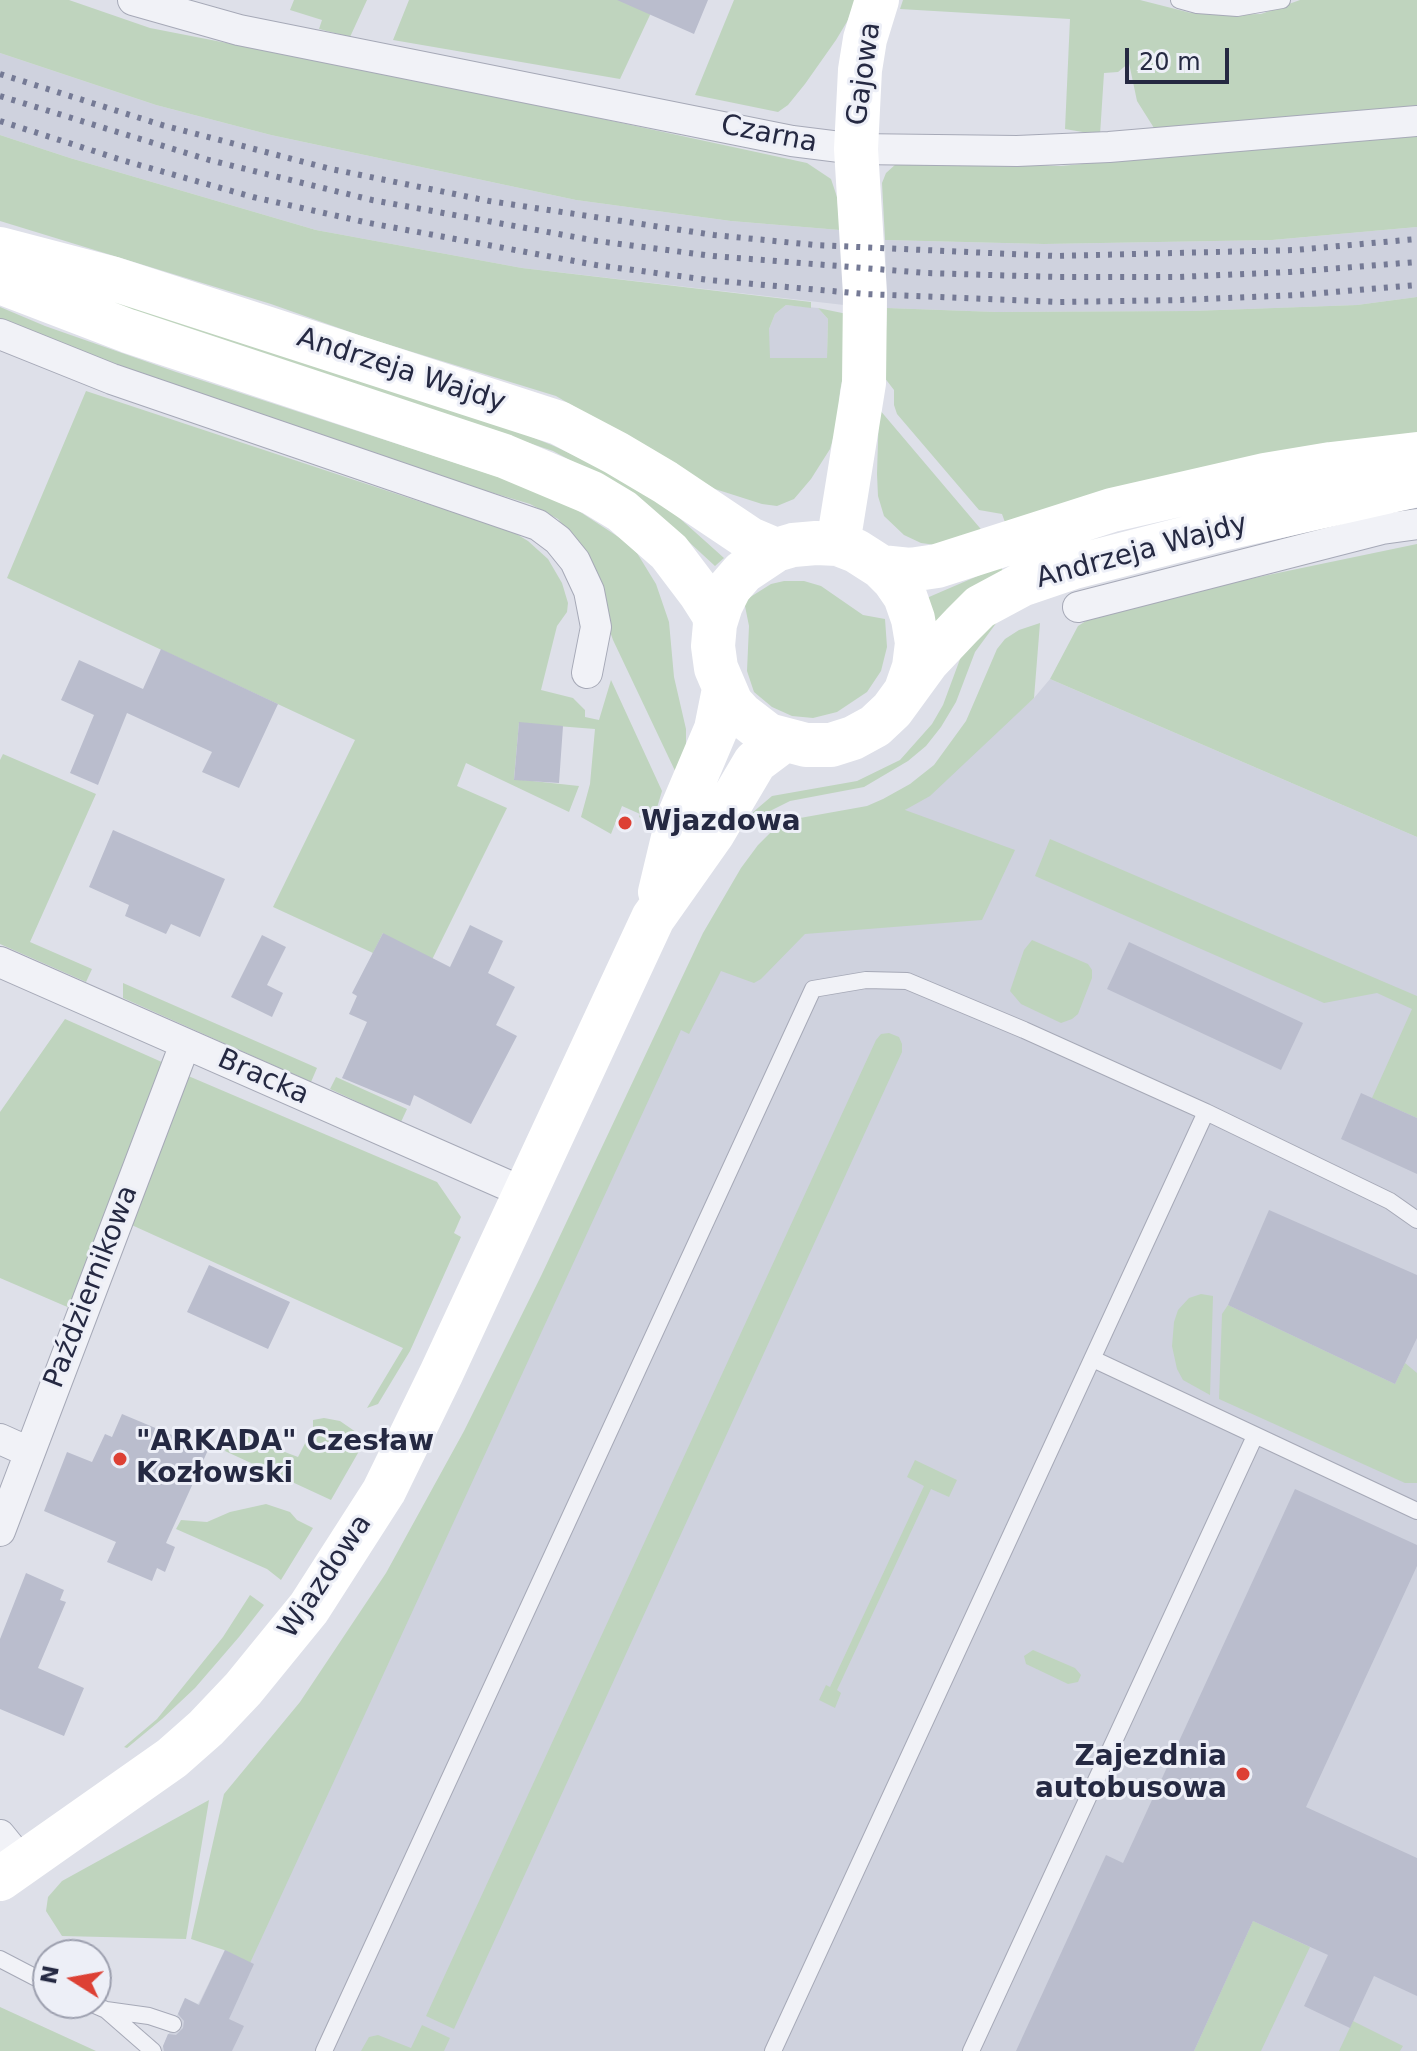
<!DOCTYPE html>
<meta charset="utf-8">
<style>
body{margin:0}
#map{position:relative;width:1417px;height:2051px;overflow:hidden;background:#dee0e9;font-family:"DejaVu Sans",sans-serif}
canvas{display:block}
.north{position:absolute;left:32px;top:1939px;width:80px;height:80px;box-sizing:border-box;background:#edeff7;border:2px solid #9da0af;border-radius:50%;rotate:281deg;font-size:22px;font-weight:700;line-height:32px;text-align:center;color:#252942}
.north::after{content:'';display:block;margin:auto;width:28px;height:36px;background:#dd4034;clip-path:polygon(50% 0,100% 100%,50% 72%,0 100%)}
.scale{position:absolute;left:1125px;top:48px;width:104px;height:36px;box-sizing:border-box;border:4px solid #252942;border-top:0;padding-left:10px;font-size:24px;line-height:28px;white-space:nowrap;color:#252942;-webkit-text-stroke:6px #edeff7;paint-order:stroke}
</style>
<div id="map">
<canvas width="1417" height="2051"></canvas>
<div class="north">N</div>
<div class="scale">20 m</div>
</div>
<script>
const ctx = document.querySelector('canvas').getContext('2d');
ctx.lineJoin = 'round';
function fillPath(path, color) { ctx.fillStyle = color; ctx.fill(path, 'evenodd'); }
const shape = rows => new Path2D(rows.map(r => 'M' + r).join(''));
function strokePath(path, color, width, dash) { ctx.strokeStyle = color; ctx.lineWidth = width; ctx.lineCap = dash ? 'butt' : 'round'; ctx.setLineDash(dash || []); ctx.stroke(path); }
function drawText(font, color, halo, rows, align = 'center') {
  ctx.font = font + ' "DejaVu Sans",sans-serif'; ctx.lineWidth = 6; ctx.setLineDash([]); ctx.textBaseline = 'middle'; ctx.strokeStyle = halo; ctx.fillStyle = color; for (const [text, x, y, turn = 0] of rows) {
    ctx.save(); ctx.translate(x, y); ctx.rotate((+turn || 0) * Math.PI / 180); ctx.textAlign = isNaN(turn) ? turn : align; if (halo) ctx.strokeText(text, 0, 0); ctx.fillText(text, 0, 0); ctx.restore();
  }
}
const built = shape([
 [0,53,156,105,271,135,576,200,731,221,840,230,844,305,522,268,316,230,70,158,0,135],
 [1417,227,1417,297,1357,305,1192,311,996,312,887,308,885,240,1044,244,1272,240],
 [786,305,818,308,828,319,827,358,769,358,769,329,775,314],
 [1050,679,1417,837,1417,2051,161,2051,185,1998,198,2004,201,1999,749,870,904,811,1034,698]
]);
const green = shape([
 [0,0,69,0,150,28,478,92,807,163,831,179,837,197,840,230,731,221,576,200,271,135,156,105,0,53],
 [294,0,367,0,350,37,319,29,322,20,290,10],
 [409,0,657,0,620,79,393,40],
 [734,0,855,0,848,20,836,40,805,84,788,105,778,112,695,95],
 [903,0,1140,0,1191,13,1223,15,1261,14,1300,0,1417,0,1417,106,1154,128,1137,101,1129,63,1118,72,1104,73,1100,135,1065,129,1070,19,900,9],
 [1417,132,1417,227,1272,240,1044,244,885,240,882,183,886,173,896,164,911,161,1061,166],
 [0,135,70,158,316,230,522,268,811,302,811,308,786,305,775,314,769,329,770,358,827,358,828,319,818,308,847,314,846,361,840,391,838,422,830,449,811,479,794,499,777,506,762,504,715,489,556,396,367,338,271,304,0,221],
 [0,258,502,425,554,446,616,475,676,515,724,558,715,566,676,530,620,487,553,451,66,288],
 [1417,297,1417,437,1006,525,1002,514,979,510,897,414,894,405,894,390,884,377,887,308,996,312,1192,311,1357,305],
 [0,307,45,326,176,372,505,479,568,504,620,538,637,553,656,584,669,622,674,677,686,729,686,748,677,775,613,640,579,544,558,519,530,504,450,480,100,360,0,321],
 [86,391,421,502,505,527,528,541,548,559,562,583,568,603,567,612,557,626,541,690,573,698,585,710,585,717,599,720,611,680,662,791,651,828,643,823,644,820,639,817,640,814,622,806,611,834,581,817,590,784,595,729,519,723,514,779,579,786,569,812,466,763,457,786,507,808,417,990,383,933,373,953,273,907,355,740,7,578],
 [879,409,985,534,936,545,921,543,904,535,884,516,878,496,877,474],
 [1417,544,1417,837,1050,679,1078,626,1105,609],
 [1001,566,1005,578,936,625,922,600],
 [784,581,804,581,821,586,863,615,885,619,887,647,881,671,867,692,837,712,813,718,792,716,772,707,754,692,747,671,749,626,744,601,771,584],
 [997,622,975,652,956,702,941,727,926,746,908,761,864,787,790,801,768,812,752,813,772,796,857,781,900,760,932,724,943,705,963,651,976,630],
 [1040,623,1034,698,930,796,905,810,1015,850,982,920,805,934,761,979,754,983,721,971,689,1034,681,1030,250,1963,224,1950,191,1939,224,1794,300,1702,386,1573,464,1431,541,1276,703,933,741,868,758,845,772,831,800,818,867,806,883,799,910,784,934,765,966,721,997,649,1005,639,1019,630],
 [3,754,96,794,30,942,92,969,86,982,0,944,0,760],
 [1050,839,1417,996,1417,1118,1372,1098,1412,1009,1377,993,1324,1003,1035,876],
 [1032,940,1088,964,1092,970,1092,978,1078,1014,1072,1019,1061,1023,1021,1004,1010,991,1024,950],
 [123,983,315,1067,317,1068,311,1082,123,998],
 [65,1019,164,1063,72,1309,0,1278,0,1112],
 [889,1033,899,1037,902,1044,902,1052,454,2029,426,2016,876,1040,881,1034],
 [186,1075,437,1182,461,1217,454,1233,461,1237,410,1351,378,1404,367,1408,403,1348,125,1222],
 [336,1077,407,1109,401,1122,330,1089],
 [1201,1294,1213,1296,1210,1395,1183,1380,1177,1369,1172,1346,1174,1322,1178,1310,1189,1298],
 [1228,1305,1395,1384,1405,1363,1417,1373,1417,1483,1405,1483,1219,1399,1222,1314],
 [324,1418,340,1421,366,1439,331,1500,225,1451,228,1443,242,1434,256,1436,277,1449,298,1457,313,1428,313,1420],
 [915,1460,957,1480,949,1497,931,1489,837,1690,841,1693,835,1708,819,1700,826,1685,830,1687,924,1486,907,1477],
 [266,1504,290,1512,297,1520,313,1528,281,1580,267,1569,176,1529,181,1520,207,1522,230,1512],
 [250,1595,264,1605,239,1637,195,1688,162,1719,127,1748,124,1747,157,1719,223,1637],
 [1033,1650,1075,1668,1081,1675,1078,1682,1068,1684,1026,1664,1024,1656],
 [209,1800,186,1939,62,1936,46,1911,48,1897,62,1881],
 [1253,1921,1310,1947,1261,2051,1194,2051],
 [0,2007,96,2051,0,2051],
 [1353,2021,1403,2046,1400,2051,1339,2051],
 [422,2025,450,2038,444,2051,361,2051,369,2037,378,2035,411,2048]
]);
const building = shape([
 [617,0,708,0,694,34],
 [161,649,278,704,239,788,202,772,212,752,127,713,98,785,70,773,94,715,61,700,79,660,143,689],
 [519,722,563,726,559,783,514,780],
 [113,830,225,879,200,937,171,924,166,934,125,916,129,905,89,887],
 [470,925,503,941,488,973,515,987,496,1025,517,1036,471,1124,414,1095,410,1106,342,1078,367,1022,349,1014,357,996,352,993,383,933,450,967],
 [262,935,286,947,267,985,283,993,272,1017,231,997],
 [1129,942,1303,1023,1281,1070,1107,989],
 [1361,1093,1417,1118,1417,1174,1341,1139],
 [1269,1210,1417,1275,1417,1338,1395,1384,1228,1305],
 [209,1265,290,1302,268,1349,187,1312],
 [122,1414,208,1450,166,1543,175,1547,165,1572,157,1568,152,1581,107,1562,116,1542,44,1511,67,1452,92,1462,105,1434,112,1437],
 [1295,1489,1417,1545,1417,1566,1306,1807,1417,1858,1417,1996,1374,1976,1350,2028,1304,2006,1328,1955,1253,1921,1194,2051,1016,2051,1106,1855,1123,1863],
 [26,1573,64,1590,60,1600,66,1602,38,1668,84,1688,64,1736,0,1709,0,1639],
 [225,1950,254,1964,229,2019,244,2026,232,2051,164,2051,163,2046,168,2034,176,2035,183,2028,184,2021,178,2014,185,1998,199,2005]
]);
const lane = shape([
 [1179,0,1197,5,1237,8,1282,0],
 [1093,1359,1417,1511],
 [0,1959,48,1984],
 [90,2003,106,2010,153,2051],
 [106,2010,149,2016,173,2024],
 [324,2051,813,989,866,980,907,981,1024,1030,1206,1112,1390,1201,1417,1220],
 [773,2051,1206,1112],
 [971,2051,1255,1436]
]);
const street = shape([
 [133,0,239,30,792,141,856,149,1017,151,1109,147,1417,121],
 [0,334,112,379,538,525,558,540,575,561,589,591,596,627,587,673],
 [1078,607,1382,529,1417,524],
 [0,962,525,1193],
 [0,1439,29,1452],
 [0,1531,185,1044],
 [0,1835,22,1862]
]);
const secondary = shape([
 [0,249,111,278,559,423,616,453,665,482,750,539,776,550],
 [0,282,128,331,504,456,592,493,622,511,669,552,700,593,714,615,715,624],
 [838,544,864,383,865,294,856,149,860,70,865,39,877,0],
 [881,567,910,570,937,566,1112,510,1265,475,1331,464,1417,454],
 [906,690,914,667,917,643,913,619,905,596,894,580,881,567,856,551,838,544,816,543,793,545,776,550,743,572,730,587,721,605,715,624,713,646,716,668,731,703,742,715,768,735,806,745,831,745,853,738,875,726,892,710,927,662,962,625,980,607,1021,585,1074,567,1226,528,1417,485],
 [660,892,677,821,716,729,724,689],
 [0,1879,172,1758,206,1728,243,1689,309,1608,384,1491,441,1374,653,918,713,833,755,762,783,741]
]);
const rail = shape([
 [0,74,162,125,331,169,489,201,714,235,815,245,1055,256,1295,250,1417,239],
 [0,96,209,160,372,200,597,241,713,256,926,273,1057,277,1178,277,1290,272,1417,262],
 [0,121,125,161,253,197,369,223,596,265,709,280,865,294,1060,302,1180,300,1297,295,1417,285]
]);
const markers = [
 [625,823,8,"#dd4034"],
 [120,1459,8,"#dd4034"],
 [1243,1774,8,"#dd4034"]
];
const streetNames = [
 ["Gajowa",865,74,-82],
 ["Czarna",769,135,11],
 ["Andrzeja Wajdy",401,371,18],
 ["Andrzeja Wajdy",1142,552,-15],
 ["Bracka",263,1078,24],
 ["Październikowa",92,1287,-69],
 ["Wjazdowa",326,1577,-56]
];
const poiNames = [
 ["Wjazdowa",641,823],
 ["\"ARKADA\" Czesław",136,1443],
 ["Kozłowski",136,1475],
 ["Zajezdnia",1227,1758,"right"],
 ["autobusowa",1227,1790,"right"]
];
fillPath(built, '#cfd2de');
fillPath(green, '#bfd4be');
fillPath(building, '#babdcd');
strokePath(lane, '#a6a9b7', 18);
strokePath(street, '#a6a9b7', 32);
strokePath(lane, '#f1f2f7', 16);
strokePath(street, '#f1f2f7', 30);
strokePath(secondary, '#fff', 44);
strokePath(rail, '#757a95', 6, [4, 8]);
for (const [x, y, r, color] of markers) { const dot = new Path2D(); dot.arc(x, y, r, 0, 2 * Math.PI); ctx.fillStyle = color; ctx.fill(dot); strokePath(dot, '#edeff7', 3); }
drawText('28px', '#252942', '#edeff7', streetNames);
drawText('bold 28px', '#252942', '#edeff7', poiNames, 'left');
</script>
